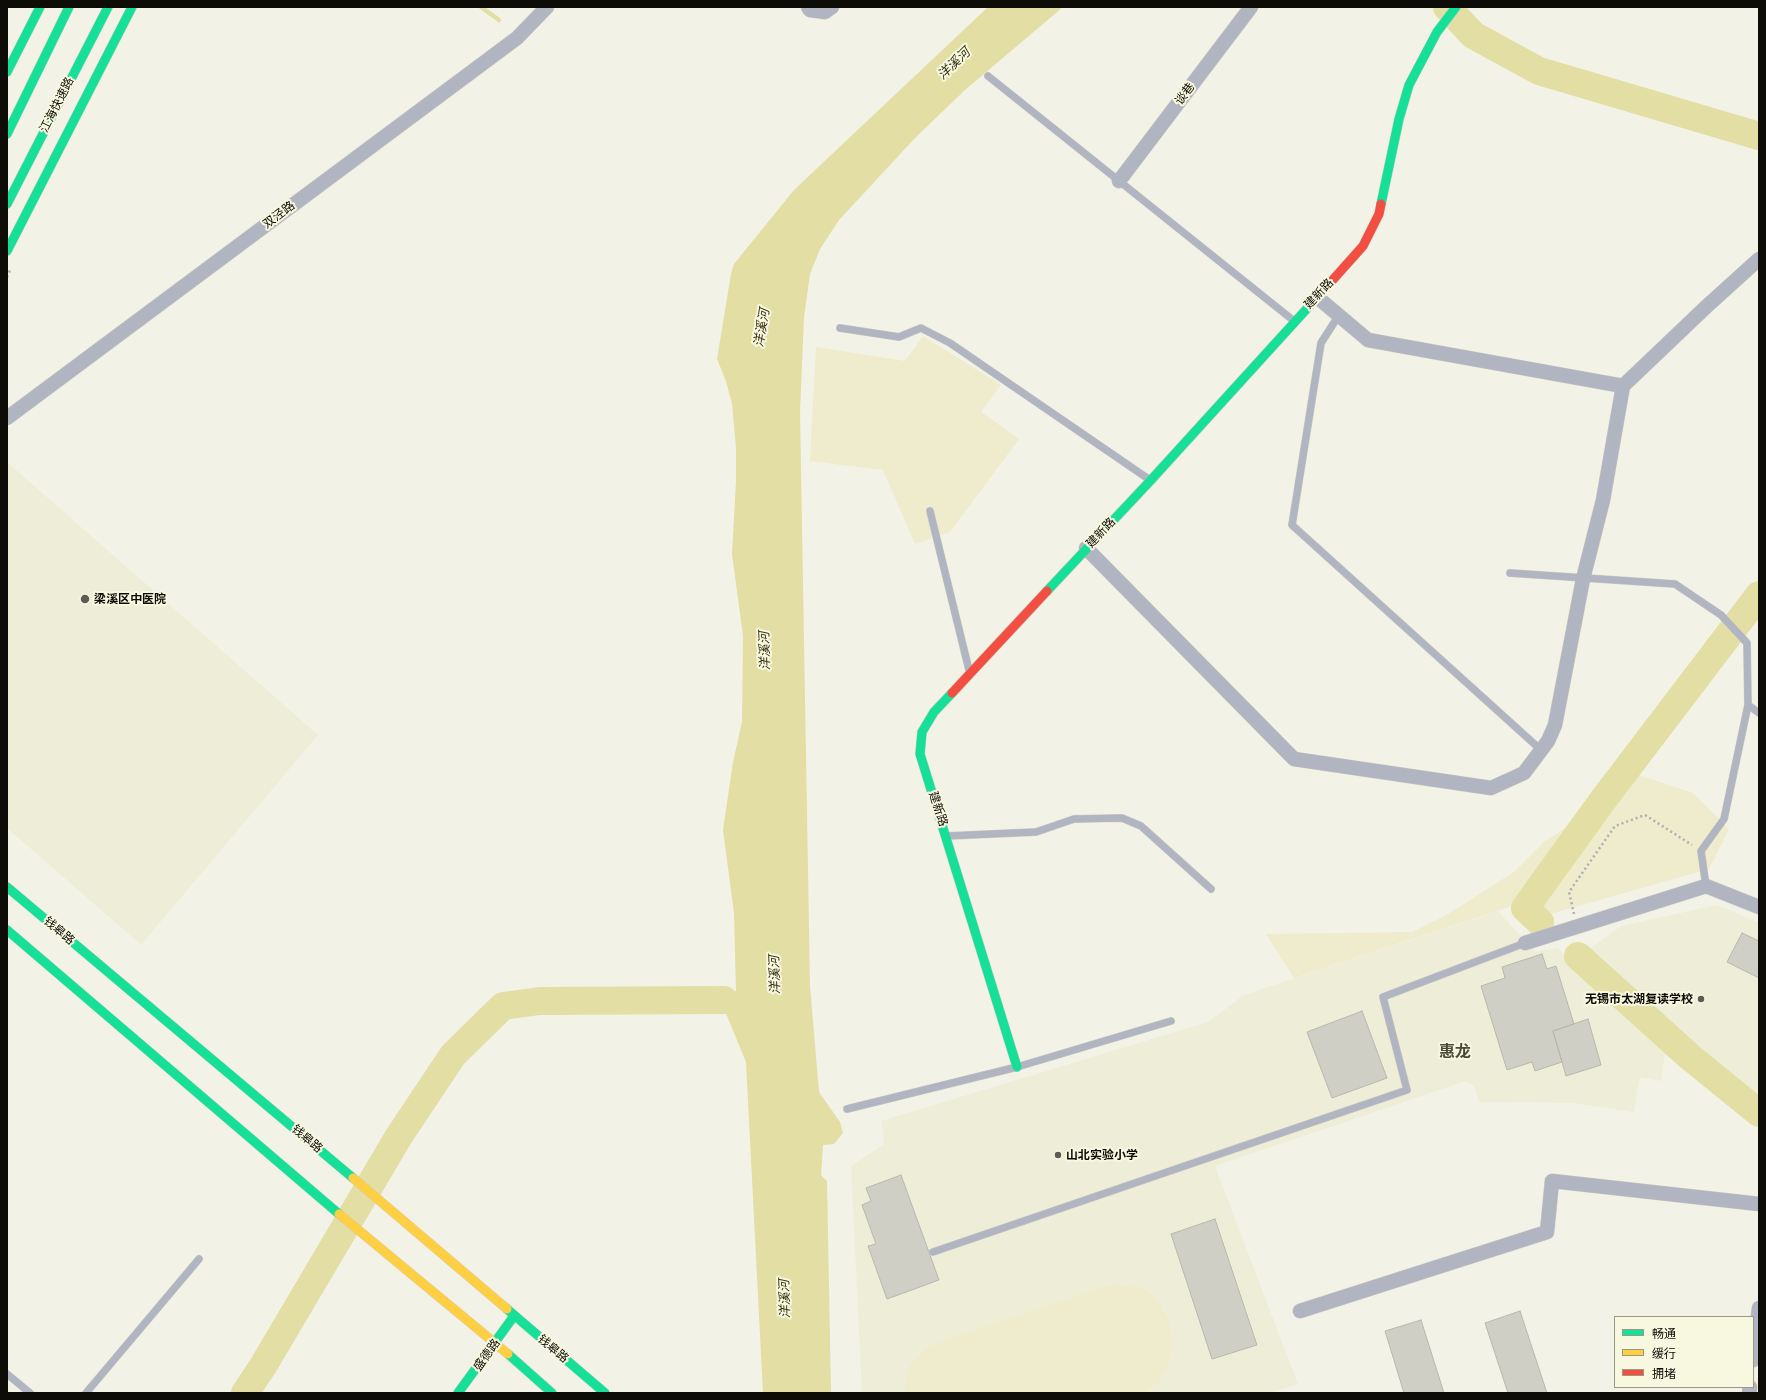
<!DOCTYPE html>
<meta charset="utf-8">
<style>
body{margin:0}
#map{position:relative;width:1766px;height:1400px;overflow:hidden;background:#f2f2e6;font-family:"Alegreya Sans","Noto Sans SC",sans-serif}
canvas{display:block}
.frame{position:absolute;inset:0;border:8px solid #0d0c06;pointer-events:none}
.legend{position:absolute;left:1614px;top:1316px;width:140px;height:72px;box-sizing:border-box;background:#f8f7e0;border:1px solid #9a9989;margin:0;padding:5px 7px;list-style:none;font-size:12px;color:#0d0c06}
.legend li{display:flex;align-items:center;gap:8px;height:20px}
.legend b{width:20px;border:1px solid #9a9989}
</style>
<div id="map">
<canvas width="1766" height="1400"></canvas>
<div class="frame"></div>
<ul class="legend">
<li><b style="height:5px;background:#16e098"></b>畅通</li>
<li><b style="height:5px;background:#ffcf43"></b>缓行</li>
<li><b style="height:5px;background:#f24e42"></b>拥堵</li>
</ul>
</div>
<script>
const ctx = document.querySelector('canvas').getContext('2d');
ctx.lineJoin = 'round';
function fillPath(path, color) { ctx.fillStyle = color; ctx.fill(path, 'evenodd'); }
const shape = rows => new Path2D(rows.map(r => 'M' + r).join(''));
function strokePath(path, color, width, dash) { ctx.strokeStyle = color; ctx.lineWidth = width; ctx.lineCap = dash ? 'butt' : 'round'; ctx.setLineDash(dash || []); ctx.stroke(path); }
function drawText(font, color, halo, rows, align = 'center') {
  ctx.font = font + ' "Alegreya Sans","Noto Sans SC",sans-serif'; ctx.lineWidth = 4; ctx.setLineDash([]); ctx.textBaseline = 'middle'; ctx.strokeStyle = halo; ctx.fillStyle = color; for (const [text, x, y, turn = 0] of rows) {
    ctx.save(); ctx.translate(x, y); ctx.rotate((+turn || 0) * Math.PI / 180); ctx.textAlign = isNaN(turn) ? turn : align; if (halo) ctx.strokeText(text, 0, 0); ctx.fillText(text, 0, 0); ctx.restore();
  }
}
const built = shape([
 [7,462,318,735,141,945,7,828],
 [1717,905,1759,923,1759,1094,1697,1048,1588,950,1621,926],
 [1498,911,1535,952,1557,948,1665,1052,1661,1081,1640,1077,1634,1112,1573,1103,1479,1102,1474,1086,1466,1081,1215,1166,1298,1384,1270,1393,862,1393,851,1166,884,1144,881,1121,1208,1022,1244,995]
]);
const green = shape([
 [923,336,1001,385,981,412,1019,439,950,532,915,544,883,470,810,461,816,347,905,361],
 [1633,773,1693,793,1729,829,1709,869,1543,916,1535,908],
 [1575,822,1518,904,1294,978,1266,934,1412,932,1445,916,1514,872,1545,841],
 [1116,1285,1131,1286,1147,1291,1161,1305,1170,1323,1172,1344,1169,1364,1158,1383,1143,1393,904,1393,909,1367,924,1349,942,1341,1100,1288]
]);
const water = shape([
 [988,7,1063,7,965,90,916,137,839,220,820,249,810,274,804,317,800,412,810,986,819,1092,840,1122,843,1133,834,1144,823,1145,821,1175,827,1181,831,1393,763,1393,746,1062,725,1011,724,1000,727,993,736,991,734,913,723,830,733,762,742,722,743,636,732,554,736,482,736,448,732,404,726,381,717,359,731,274,734,264,794,190]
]);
const stream = shape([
 [481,7,499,20]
]);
const river = shape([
 [1447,7,1473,35,1539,71,1759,136],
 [1540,922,1525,908,1603,800,1759,595],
 [1578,956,1690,1057,1759,1113],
 [245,1393,263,1366,399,1136,453,1055,503,1006,540,1001,724,1000]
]);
const building = shape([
 [1742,933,1759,941,1759,978,1727,962,1742,933],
 [1542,954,1547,969,1556,966,1574,1024,1553,1031,1562,1062,1535,1071,1532,1062,1507,1070,1481,986,1505,978,1502,967,1542,954],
 [1362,1011,1387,1078,1332,1098,1307,1032,1362,1011],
 [1588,1019,1601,1065,1566,1076,1553,1031,1588,1019],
 [901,1175,939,1280,887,1299,868,1246,876,1244,862,1205,871,1201,866,1188,901,1175],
 [1215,1219,1257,1345,1212,1359,1171,1234,1215,1219],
 [1520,1311,1547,1393,1508,1393,1485,1323,1520,1311],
 [1421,1320,1444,1393,1404,1393,1385,1331,1421,1320]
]);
const path = shape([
 [7,277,11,268],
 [1574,914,1569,892,1615,826,1645,815,1692,845]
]);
const lane = shape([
 [988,76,1294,321],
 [1339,315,1321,343,1292,525,1541,750],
 [840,328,899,337,921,328,950,343,1150,480],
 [930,511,969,670],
 [1510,573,1675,584,1721,615,1747,643,1748,705,1759,713],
 [947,836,1036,832,1074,819,1122,818,1141,826,1211,889],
 [1706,886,1701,851,1724,819,1748,705],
 [847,1109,1017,1067,1171,1021],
 [933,1252,1407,1090,1383,997,1525,943],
 [7,1374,30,1393],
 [86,1393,199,1259]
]);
const street = shape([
 [808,7,810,10,825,12,832,7],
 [1119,181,1251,7],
 [1623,386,1707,306,1759,259],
 [7,418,517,38,547,7],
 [1086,548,1294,759,1491,788,1524,773,1548,741,1555,725,1583,579,1603,500,1623,386,1368,340,1317,297],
 [1525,943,1706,886,1759,907],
 [1300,1311,1547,1232,1552,1181,1759,1204],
 [1753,1360,1759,1308],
 [1749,1393,1750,1387]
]);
const fast = shape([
 [7,72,40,7],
 [7,134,69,7],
 [7,204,108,7],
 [1381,204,1399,119,1409,85,1437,32,1456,7],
 [7,251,132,7],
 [1047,591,1151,480,1313,302],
 [952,693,934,712,922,732,920,754,1017,1067],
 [7,887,353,1178],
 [7,930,339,1214],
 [507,1309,605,1393],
 [508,1354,552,1393],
 [458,1393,514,1316]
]);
const slow = shape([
 [353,1178,507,1309],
 [339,1214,508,1354]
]);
const jam = shape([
 [1313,302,1363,246,1379,214,1381,204],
 [952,693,1047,591]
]);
const markers = [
 [85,599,5,"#5d5c54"],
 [1701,999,4,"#5d5c54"],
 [1058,1155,4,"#5d5c54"]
];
const streetNames = [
 ["谈巷",1185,94,-53],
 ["江海快速路",57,105,-63],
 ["双泾路",279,215,-37],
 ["建新路",1319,294,-47],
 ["建新路",1101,533,-47],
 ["建新路",938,809,72],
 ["钱皋路",59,931,40],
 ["钱皋路",307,1139,40],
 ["钱皋路",553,1349,40],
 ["盛德路",487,1355,-55]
];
const poiNames = [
 ["梁溪区中医院",94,599],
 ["无锡市太湖复读学校",1693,999,"right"],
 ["山北实验小学",1066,1155]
];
const waterNames = [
 ["洋溪河",954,64,-44],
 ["洋溪河",762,328,-81],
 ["洋溪河",765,651,-92],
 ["洋溪河",775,975,-92],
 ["洋溪河",785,1299,-92]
];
const districtNames = [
 ["惠龙",1455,1052]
];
fillPath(built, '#eeeed8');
fillPath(green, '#eeeccc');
fillPath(water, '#e2dea4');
strokePath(stream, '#e2dea4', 4.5);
strokePath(river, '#e2dea4', 28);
fillPath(building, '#cfcfc5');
strokePath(building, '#b8b8ae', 1);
strokePath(lane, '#cdccc3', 8);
strokePath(street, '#cdccc3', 15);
strokePath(fast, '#cdccc3', 10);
strokePath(slow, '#cdccc3', 10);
strokePath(jam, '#cdccc3', 10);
strokePath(path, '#acaeb2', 2.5, [2, 3]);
strokePath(lane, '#b1b4c1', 7);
strokePath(street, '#b1b4c1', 14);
strokePath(fast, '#16e098', 9);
strokePath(slow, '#ffcf43', 9);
strokePath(jam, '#f24e42', 9);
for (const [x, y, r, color] of markers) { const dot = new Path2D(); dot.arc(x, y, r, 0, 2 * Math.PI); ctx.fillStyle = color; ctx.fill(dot); strokePath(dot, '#f8f7e0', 1.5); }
drawText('12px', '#0d0c06', '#f8f7e0', streetNames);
drawText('bold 12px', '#0d0c06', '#f8f7e0', poiNames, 'left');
drawText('italic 13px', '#34310f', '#f8f7e0', waterNames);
drawText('bold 16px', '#4c4b39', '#f8f7e0', districtNames);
</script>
